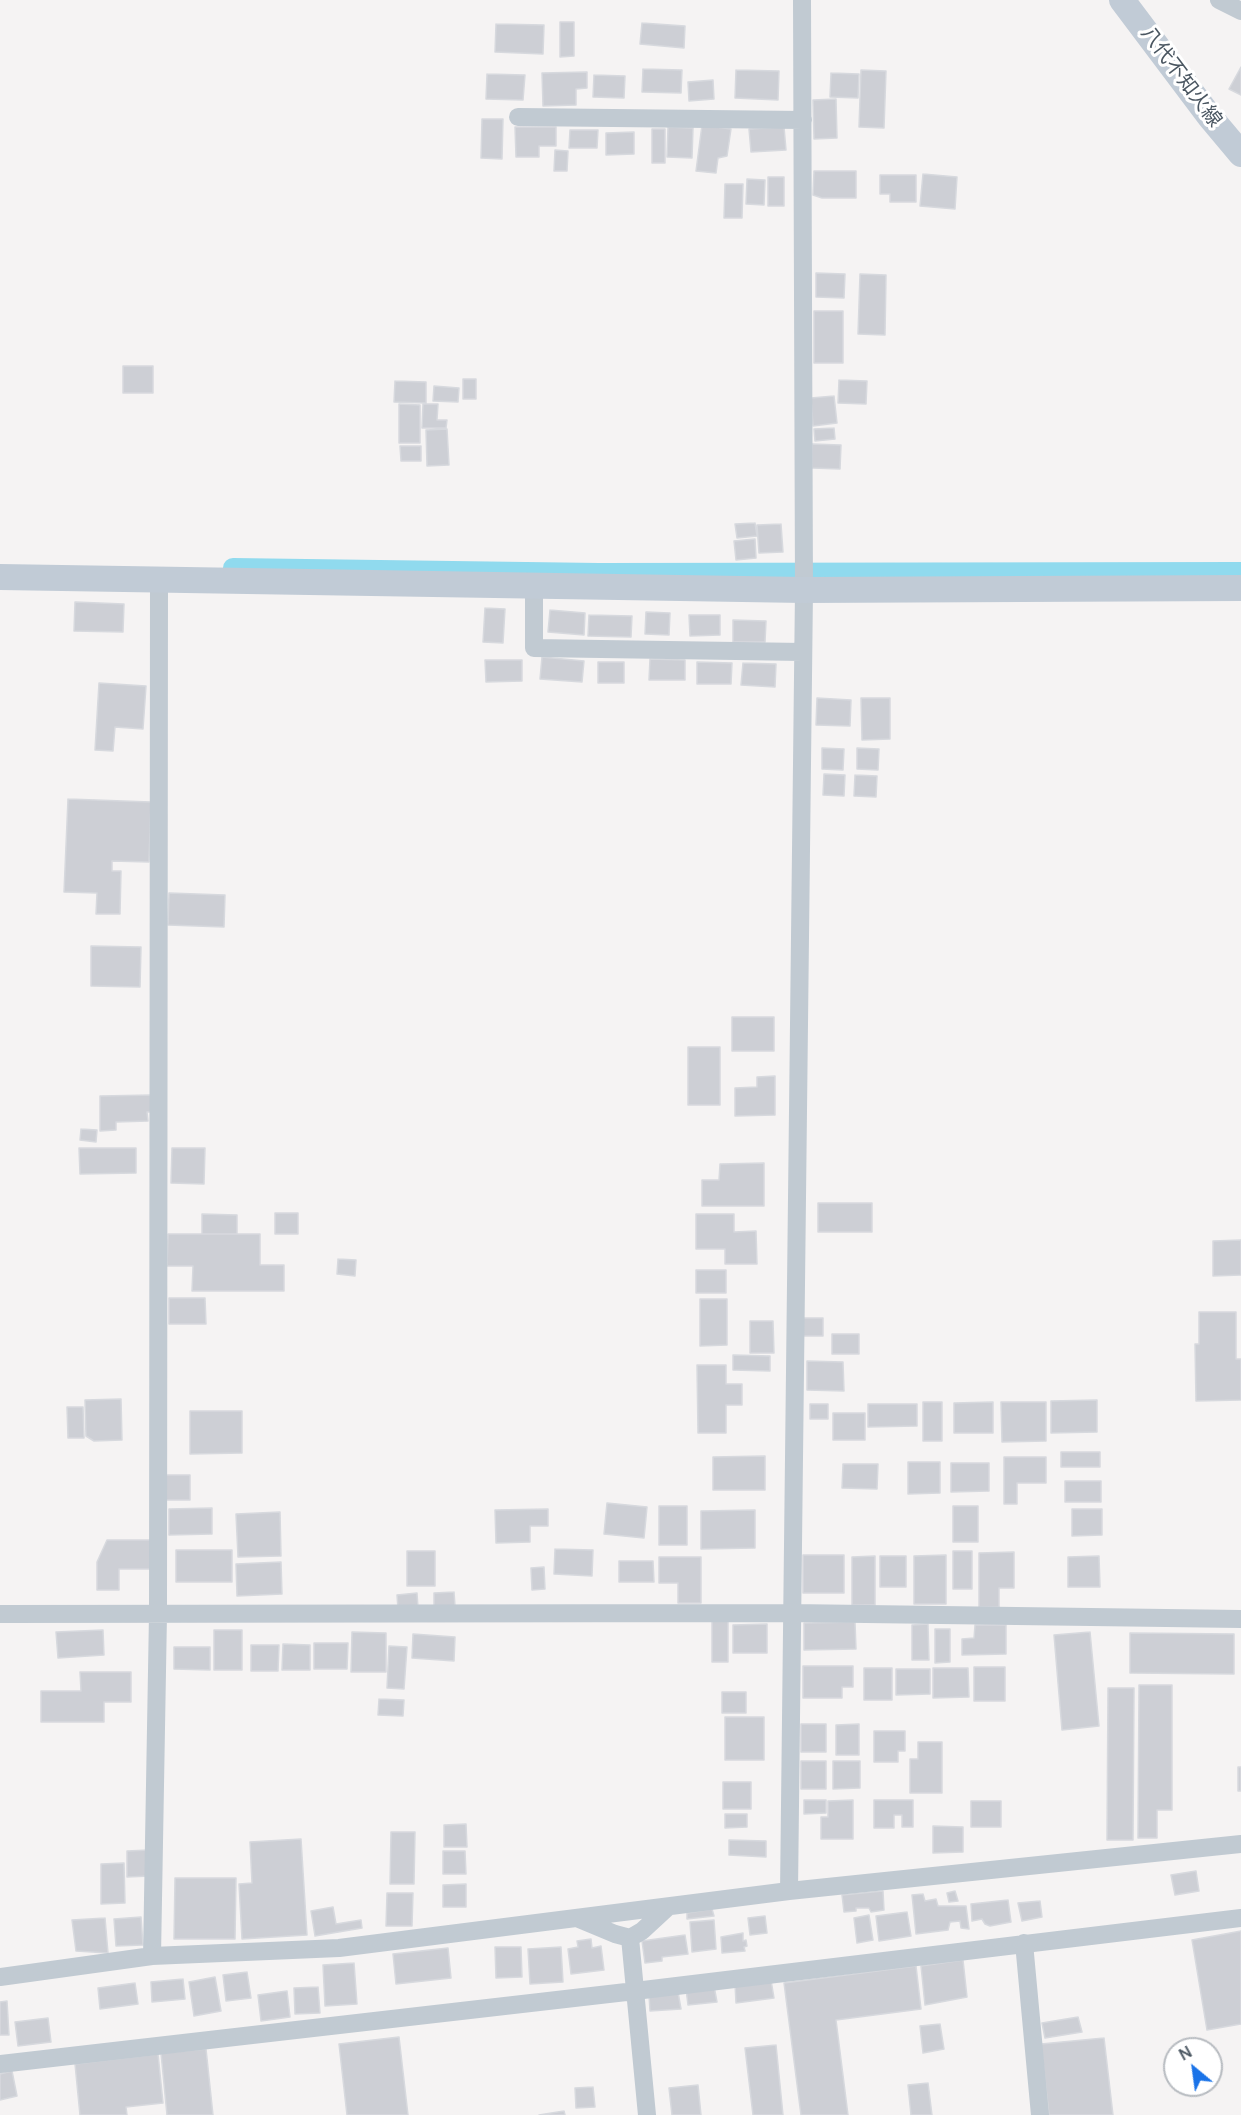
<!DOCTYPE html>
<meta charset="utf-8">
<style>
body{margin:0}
#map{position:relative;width:1241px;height:2115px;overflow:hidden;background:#f5f3f3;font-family:Manrope,sans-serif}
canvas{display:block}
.north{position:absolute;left:1163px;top:2037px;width:60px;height:60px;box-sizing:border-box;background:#fff;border:2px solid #b7bbc0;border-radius:50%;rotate:331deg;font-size:16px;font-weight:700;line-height:24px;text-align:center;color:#4a5661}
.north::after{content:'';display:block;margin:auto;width:21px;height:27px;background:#1a73e8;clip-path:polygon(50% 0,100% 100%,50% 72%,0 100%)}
</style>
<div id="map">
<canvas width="1241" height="2115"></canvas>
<div class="north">N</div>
</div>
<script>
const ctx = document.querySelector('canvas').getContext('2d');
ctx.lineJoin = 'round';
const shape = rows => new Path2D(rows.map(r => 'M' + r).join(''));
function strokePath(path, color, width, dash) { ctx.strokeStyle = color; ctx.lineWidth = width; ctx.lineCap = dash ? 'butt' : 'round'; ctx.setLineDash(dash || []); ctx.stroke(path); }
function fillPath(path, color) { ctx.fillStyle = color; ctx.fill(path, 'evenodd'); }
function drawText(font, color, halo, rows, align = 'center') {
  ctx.font = font + ' Manrope,"Noto Sans JP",sans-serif'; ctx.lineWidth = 6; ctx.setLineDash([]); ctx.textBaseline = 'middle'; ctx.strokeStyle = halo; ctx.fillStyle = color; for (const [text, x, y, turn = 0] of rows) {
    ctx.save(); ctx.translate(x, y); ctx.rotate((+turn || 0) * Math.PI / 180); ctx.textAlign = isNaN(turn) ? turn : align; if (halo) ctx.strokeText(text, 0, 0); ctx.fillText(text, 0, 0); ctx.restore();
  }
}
const canal = shape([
 [233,568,599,573,1241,572]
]);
const building = shape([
 [560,22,574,22,574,56,560,57,560,22],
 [642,23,685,26,684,48,640,44,642,23],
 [496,24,544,25,543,54,495,52,496,24],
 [1241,67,1241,95,1229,89,1241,67],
 [643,69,682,70,681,93,642,92,643,69],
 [736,70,779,71,778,100,735,98,736,70],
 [861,70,886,71,884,128,859,127,861,70],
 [587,72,587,88,576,89,576,105,543,106,542,73,587,72],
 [831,73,859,74,858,98,830,97,831,73],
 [487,74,525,75,523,100,486,99,487,74],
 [594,75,625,76,624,98,593,97,594,75],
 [713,80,714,99,689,101,688,82,713,80],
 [836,99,837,138,814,139,813,100,836,99],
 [482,119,503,119,502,159,481,158,482,119],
 [702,125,731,129,727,156,718,158,716,173,696,171,702,125],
 [515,127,556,127,556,146,539,146,539,157,516,157,515,127],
 [668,127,693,128,692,158,667,157,668,127],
 [784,127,786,150,751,152,749,129,784,127],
 [652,129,665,129,665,163,652,163,652,129],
 [570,130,598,130,597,148,569,148,570,130],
 [634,132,634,154,606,155,606,133,634,132],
 [555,150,568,151,567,171,554,171,555,150],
 [814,171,856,171,856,198,822,198,813,195,814,171],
 [923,174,957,177,955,209,920,206,923,174],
 [880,175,916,175,916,202,890,202,890,194,880,194,880,175],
 [768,177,784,177,784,206,768,206,768,177],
 [747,179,765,180,764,205,746,204,747,179],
 [725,184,743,184,742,218,724,218,725,184],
 [816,273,845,274,844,298,816,297,816,273],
 [860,274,886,275,885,335,858,334,860,274],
 [814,311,843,311,843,363,814,363,814,311],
 [123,366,153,366,153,393,123,393,123,366],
 [463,379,476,379,476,399,463,399,463,379],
 [839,380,867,381,866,404,838,403,839,380],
 [395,381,426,382,426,403,394,402,395,381],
 [434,386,459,388,458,402,433,401,434,386],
 [834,396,837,423,813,426,811,398,834,396],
 [399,404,420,405,420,443,399,443,399,404],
 [423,404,438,404,437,420,447,420,446,428,422,428,423,404],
 [834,428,835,439,815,441,814,429,834,428],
 [447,429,449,465,427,466,426,430,447,429],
 [812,444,841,445,840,469,812,468,812,444],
 [400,446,421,446,421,461,401,461,400,446],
 [755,523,757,536,737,538,735,524,755,523],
 [781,524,783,552,759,553,757,525,781,524],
 [755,539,756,558,736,560,734,541,755,539],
 [75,602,124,604,123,632,74,631,75,602],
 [485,608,505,609,503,643,483,642,485,608],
 [550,610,585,613,584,635,548,632,550,610],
 [646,612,670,613,669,635,645,634,646,612],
 [589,615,632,616,631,637,588,636,589,615],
 [689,615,720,615,720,635,690,636,689,615],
 [733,620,766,621,765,642,733,642,733,620],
 [542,657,584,661,582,682,540,679,542,657],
 [650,659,685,660,685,680,649,680,650,659],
 [485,660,522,660,522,681,486,682,485,660],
 [598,662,624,662,624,683,598,683,598,662],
 [697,662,732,663,731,684,697,684,697,662],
 [743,663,776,664,775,687,741,685,743,663],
 [99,683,146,686,143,729,115,727,113,751,95,750,99,683],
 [817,698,851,700,850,726,816,725,817,698],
 [861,698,890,698,890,739,862,740,861,698],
 [822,748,844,749,843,770,822,769,822,748],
 [857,748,879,749,878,770,857,769,857,748],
 [824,774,845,775,844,796,823,795,824,774],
 [855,775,877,776,876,797,854,796,855,775],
 [68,799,151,802,149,862,112,861,112,871,121,871,120,914,96,914,97,893,64,892,68,799],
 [169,893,225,895,224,927,168,925,169,893],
 [91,946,141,947,140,987,91,986,91,946],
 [732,1017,774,1017,774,1051,732,1051,732,1017],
 [688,1047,720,1047,720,1105,688,1105,688,1047],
 [775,1076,775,1115,735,1116,735,1088,757,1087,757,1077,775,1076],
 [153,1095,153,1112,147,1112,148,1121,116,1122,116,1130,100,1131,100,1096,153,1095],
 [81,1129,97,1130,96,1142,80,1140,81,1129],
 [79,1148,136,1148,136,1173,80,1174,79,1148],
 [172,1148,205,1148,204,1184,171,1183,172,1148],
 [764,1163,764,1206,702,1206,702,1180,719,1180,720,1164,764,1163],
 [818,1203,872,1203,872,1232,818,1232,818,1203],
 [275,1213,298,1213,298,1234,275,1234,275,1213],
 [202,1214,237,1215,237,1234,202,1234,202,1214],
 [696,1214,734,1214,734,1232,756,1231,757,1264,725,1264,725,1249,696,1249,696,1214],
 [168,1234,260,1234,260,1265,284,1265,284,1291,192,1291,193,1266,167,1266,168,1234],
 [1241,1240,1241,1275,1213,1276,1213,1241,1241,1240],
 [338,1259,356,1260,355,1276,337,1274,338,1259],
 [696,1270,726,1270,726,1293,696,1293,696,1270],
 [169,1298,205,1298,206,1324,169,1324,169,1298],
 [700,1299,727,1299,727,1345,700,1346,700,1299],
 [1199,1312,1236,1312,1236,1359,1241,1359,1241,1400,1196,1401,1195,1344,1199,1344,1199,1312],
 [802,1318,823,1318,823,1336,802,1336,802,1318],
 [750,1321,773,1321,774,1353,750,1353,750,1321],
 [832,1334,859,1334,859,1354,832,1354,832,1334],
 [733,1355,770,1356,770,1371,733,1370,733,1355],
 [807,1361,843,1362,844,1391,807,1390,807,1361],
 [697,1365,726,1365,726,1384,742,1384,742,1405,726,1405,726,1433,698,1433,697,1365],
 [121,1399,122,1440,94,1441,86,1436,85,1400,121,1399],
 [1097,1400,1097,1432,1051,1433,1051,1401,1097,1400],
 [923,1402,942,1402,942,1441,923,1441,923,1402],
 [993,1402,993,1433,954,1433,954,1403,993,1402],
 [1001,1402,1046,1402,1046,1441,1002,1442,1001,1402],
 [810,1404,828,1404,828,1419,810,1419,810,1404],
 [868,1404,917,1404,917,1426,868,1427,868,1404],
 [67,1407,83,1407,84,1438,68,1438,67,1407],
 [190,1411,242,1411,242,1453,190,1454,190,1411],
 [833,1413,865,1413,865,1440,833,1440,833,1413],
 [1061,1452,1100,1452,1100,1467,1061,1467,1061,1452],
 [765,1456,765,1490,713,1490,713,1457,765,1456],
 [1004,1457,1046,1457,1046,1483,1017,1483,1017,1504,1004,1504,1004,1457],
 [908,1462,940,1462,940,1493,908,1494,908,1462],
 [951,1463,989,1463,989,1491,951,1492,951,1463],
 [843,1464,878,1464,877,1489,842,1488,843,1464],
 [166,1475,190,1475,190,1500,166,1500,166,1475],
 [1065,1481,1101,1481,1101,1502,1065,1502,1065,1481],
 [607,1503,647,1507,644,1538,604,1534,607,1503],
 [659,1506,687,1506,687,1545,659,1545,659,1506],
 [953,1506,978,1506,978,1542,953,1542,953,1506],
 [212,1508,212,1534,169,1535,169,1509,212,1508],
 [548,1509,548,1526,530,1526,530,1542,496,1543,495,1510,548,1509],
 [1072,1509,1102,1509,1102,1535,1072,1536,1072,1509],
 [755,1510,755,1548,701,1549,701,1511,755,1510],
 [280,1512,281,1556,238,1557,236,1514,280,1512],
 [107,1540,151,1540,151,1569,119,1569,119,1590,97,1590,97,1562,107,1540],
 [555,1549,593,1550,592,1576,554,1574,555,1549],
 [176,1550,232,1550,232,1582,176,1582,176,1550],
 [407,1551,435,1551,435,1586,407,1586,407,1551],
 [953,1551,972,1551,972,1589,953,1589,953,1551],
 [1014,1552,1014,1588,999,1588,999,1607,979,1607,979,1553,1014,1552],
 [803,1555,844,1555,844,1593,803,1593,803,1555],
 [946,1555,946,1604,914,1604,914,1556,946,1555],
 [875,1556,875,1605,852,1605,852,1557,875,1556],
 [880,1556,906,1556,906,1587,880,1587,880,1556],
 [1099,1556,1100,1587,1068,1587,1068,1557,1099,1556],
 [659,1557,701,1557,701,1603,678,1603,678,1583,659,1583,659,1557],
 [619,1561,653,1561,654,1582,619,1582,619,1561],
 [281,1562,282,1594,237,1596,236,1564,281,1562],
 [544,1567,545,1589,532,1590,531,1568,544,1567],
 [454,1592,455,1606,434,1607,434,1593,454,1592],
 [417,1593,418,1608,398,1609,397,1595,417,1593],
 [712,1620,728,1620,728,1662,712,1662,712,1620],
 [855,1622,856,1649,804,1650,804,1623,855,1622],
 [767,1624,767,1653,733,1653,733,1625,767,1624],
 [928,1624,929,1660,912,1660,912,1625,928,1624],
 [975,1625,1006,1625,1006,1654,962,1655,962,1639,974,1638,975,1625],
 [935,1629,950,1629,950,1662,935,1663,935,1629],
 [103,1630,104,1655,58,1658,56,1632,103,1630],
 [214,1630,242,1630,242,1670,214,1670,214,1630],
 [352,1632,386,1633,386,1672,351,1672,352,1632],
 [1090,1632,1099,1726,1062,1730,1054,1635,1090,1632],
 [1130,1633,1234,1634,1234,1674,1130,1673,1130,1633],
 [413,1634,455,1637,454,1661,412,1658,413,1634],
 [314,1643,348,1643,347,1669,314,1669,314,1643],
 [283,1644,310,1645,310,1670,282,1670,283,1644],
 [251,1645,279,1645,278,1671,251,1671,251,1645],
 [389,1646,407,1647,404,1689,387,1688,389,1646],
 [174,1647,210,1647,210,1670,174,1669,174,1647],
 [803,1666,853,1666,853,1687,842,1687,842,1698,803,1698,803,1666],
 [974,1667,1005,1667,1005,1701,974,1701,974,1667],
 [864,1668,892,1668,892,1700,864,1700,864,1668],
 [933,1668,968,1668,969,1697,933,1698,933,1668],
 [896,1669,930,1669,930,1694,896,1695,896,1669],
 [80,1672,131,1672,131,1702,104,1702,104,1722,41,1722,41,1691,81,1691,80,1672],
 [1139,1685,1172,1685,1172,1810,1157,1810,1157,1838,1138,1838,1139,1685],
 [1108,1688,1134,1688,1133,1840,1107,1840,1108,1688],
 [722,1692,746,1692,746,1713,722,1713,722,1692],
 [379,1699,404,1700,403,1716,378,1715,379,1699],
 [725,1717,764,1717,764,1760,725,1760,725,1717],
 [801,1724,826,1724,826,1752,801,1752,801,1724],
 [859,1724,859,1755,836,1755,836,1725,859,1724],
 [874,1731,905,1731,905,1751,898,1751,898,1762,874,1762,874,1731],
 [918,1742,942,1742,942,1793,910,1793,910,1759,918,1759,918,1742],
 [801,1761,826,1761,826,1789,801,1789,801,1761],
 [833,1761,860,1761,860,1788,833,1789,833,1761],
 [1238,1767,1241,1767,1241,1791,1238,1791,1238,1767],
 [723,1782,751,1782,751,1809,723,1809,723,1782],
 [804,1800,826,1800,826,1813,804,1814,804,1800],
 [853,1800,853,1839,821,1839,821,1817,828,1817,828,1801,853,1800],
 [874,1800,913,1800,913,1827,902,1827,902,1815,894,1815,894,1828,874,1828,874,1800],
 [971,1801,1001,1801,1001,1827,971,1827,971,1801],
 [725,1814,747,1814,747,1827,725,1828,725,1814],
 [466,1824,467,1847,444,1847,444,1825,466,1824],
 [933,1826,963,1827,963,1852,933,1853,933,1826],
 [391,1832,415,1832,414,1884,390,1884,391,1832],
 [301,1839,307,1935,242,1939,239,1884,252,1883,250,1842,301,1839],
 [729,1840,766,1841,766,1857,729,1855,729,1840],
 [149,1850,150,1876,127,1877,127,1851,149,1850],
 [443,1851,465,1851,466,1874,443,1874,443,1851],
 [124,1863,125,1903,101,1904,101,1864,124,1863],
 [1196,1871,1199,1891,1175,1895,1171,1875,1196,1871],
 [175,1878,236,1878,235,1939,174,1939,175,1878],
 [466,1884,466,1907,443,1907,443,1885,466,1884],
 [883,1891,884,1910,871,1912,869,1908,856,1908,856,1911,844,1912,842,1895,883,1891],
 [955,1891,958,1901,949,1902,947,1893,955,1891],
 [387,1893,413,1893,412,1926,386,1926,387,1893],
 [923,1894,925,1901,936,1899,938,1906,966,1906,969,1929,961,1928,960,1921,950,1922,948,1930,916,1934,912,1895,923,1894],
 [1008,1900,1011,1922,990,1926,985,1924,982,1919,972,1921,971,1904,1008,1900],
 [1040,1901,1042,1917,1022,1921,1018,1903,1040,1901],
 [333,1907,336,1924,361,1920,362,1928,315,1936,311,1911,333,1907],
 [712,1909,714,1916,687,1919,687,1913,712,1909],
 [907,1912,911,1936,879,1941,876,1916,907,1912],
 [869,1915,873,1940,857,1943,854,1918,869,1915],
 [765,1916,767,1933,750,1935,748,1918,765,1916],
 [141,1917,143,1945,116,1946,114,1919,141,1917],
 [105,1918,108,1953,76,1951,72,1920,105,1918],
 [714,1920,716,1949,692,1952,690,1922,714,1920],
 [1241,1931,1241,2024,1207,2030,1192,1940,1241,1931],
 [743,1933,743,1941,746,1940,747,1946,744,1947,745,1951,722,1953,721,1937,743,1933],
 [685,1935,688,1954,662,1957,662,1961,645,1963,642,1941,685,1935],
 [591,1939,592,1948,601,1946,604,1970,571,1974,568,1949,578,1947,577,1941,591,1939],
 [495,1947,521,1947,522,1977,496,1978,495,1947],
 [561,1947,563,1982,530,1984,528,1949,561,1947],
 [448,1948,451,1978,396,1984,393,1954,448,1948],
 [963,1960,967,1997,925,2005,921,1966,963,1960],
 [354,1963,357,2004,325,2006,323,1965,354,1963],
 [916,1966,921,2009,836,2020,848,2115,801,2115,784,1983,916,1966],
 [247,1972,251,1998,226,2001,223,1975,247,1972],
 [215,1977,221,2011,194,2016,189,1982,215,1977],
 [183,1979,185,1999,152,2002,151,1982,183,1979],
 [771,1980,774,1998,736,2003,735,1984,771,1980],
 [135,1983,138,2004,100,2009,98,1988,135,1983],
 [714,1986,717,2002,688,2005,686,1989,714,1986],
 [318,1987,320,2013,295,2014,294,1988,318,1987],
 [287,1991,290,2017,261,2021,258,1995,287,1991],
 [678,1992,681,2009,650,2011,649,1995,678,1992],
 [7,2001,9,2035,0,2035,0,2002,7,2001],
 [1078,2017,1082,2032,1045,2038,1042,2023,1078,2017],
 [48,2018,51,2042,18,2046,15,2022,48,2018],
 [940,2024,944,2049,923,2053,920,2026,940,2024],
 [399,2037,408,2115,347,2115,339,2044,399,2037],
 [1104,2038,1113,2115,1049,2115,1041,2044,1104,2038],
 [776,2045,783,2115,753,2115,745,2048,776,2045],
 [206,2049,213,2115,167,2115,161,2053,206,2049],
 [158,2054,163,2103,126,2107,127,2115,80,2115,75,2064,158,2054],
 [12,2071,17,2096,0,2100,0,2074,12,2071],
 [928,2083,932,2115,911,2115,908,2085,928,2083],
 [698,2085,701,2115,672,2115,669,2088,698,2085],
 [593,2087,595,2107,576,2108,575,2088,593,2087],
 [564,2111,565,2115,539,2115,564,2111]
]);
const street = shape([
 [1219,0,1241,11],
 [518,117,803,120],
 [534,585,534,648,803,652],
 [0,1614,791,1613,1241,1619],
 [789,1891,804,590,802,0],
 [579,1919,615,1934,630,1938,642,1931,668,1907],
 [630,1938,647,2115],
 [1024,1943,1040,2115],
 [152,1956,158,1614,159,578],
 [0,1977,152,1956,339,1948,789,1891,1241,1844],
 [0,2064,635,1991,1241,1918]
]);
const secondary = shape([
 [1122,0,1210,117,1241,154],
 [0,577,804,590,1241,588]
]);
const streetNames = [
 ["八代不知火線",1181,77,53]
];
strokePath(canal, '#90daee', 20);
fillPath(building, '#cdcfd5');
strokePath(building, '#d7d9de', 1.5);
strokePath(street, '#c1cad2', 18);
strokePath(secondary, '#c1cbd6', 26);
drawText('20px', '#4a5661', '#fff', streetNames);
</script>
